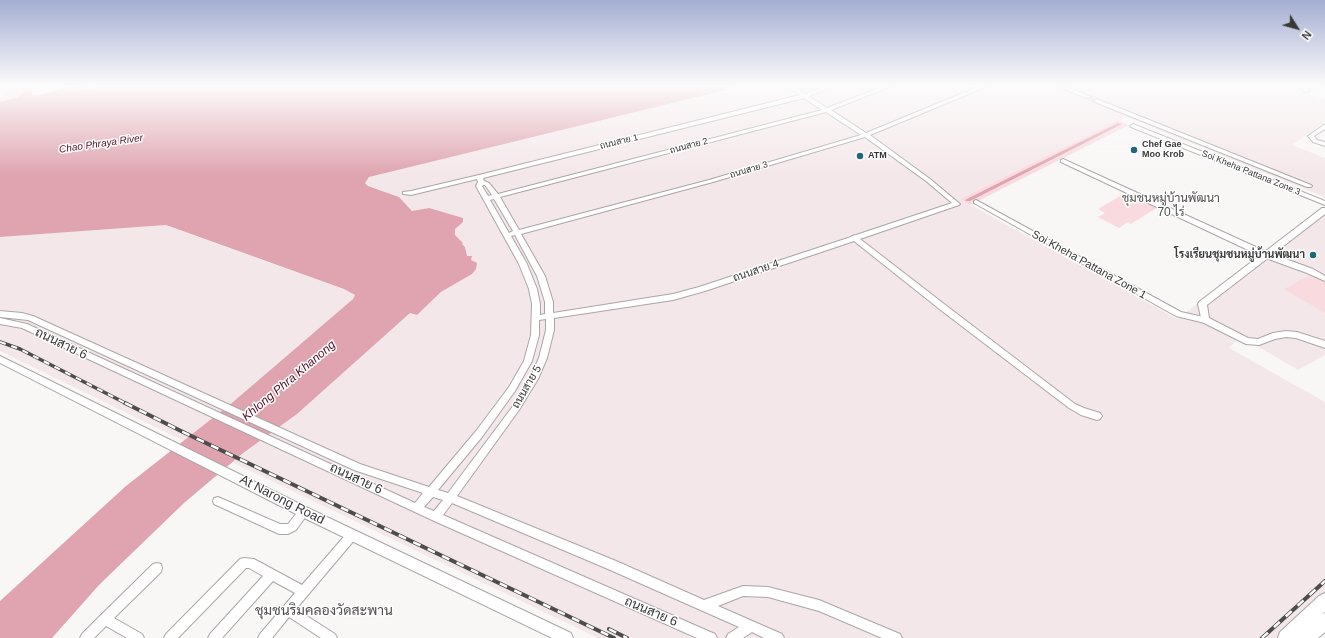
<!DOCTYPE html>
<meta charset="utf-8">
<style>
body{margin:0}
#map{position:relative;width:1325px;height:638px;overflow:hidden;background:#f9f6f6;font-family:Arial,sans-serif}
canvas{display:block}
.north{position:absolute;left:1277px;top:8px;width:40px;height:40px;-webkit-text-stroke:3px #fff;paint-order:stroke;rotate:127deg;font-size:11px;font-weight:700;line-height:16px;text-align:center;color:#393838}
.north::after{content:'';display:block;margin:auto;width:14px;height:18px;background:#393838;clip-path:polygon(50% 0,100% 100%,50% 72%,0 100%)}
</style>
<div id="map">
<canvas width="1325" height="638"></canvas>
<div class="north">N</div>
</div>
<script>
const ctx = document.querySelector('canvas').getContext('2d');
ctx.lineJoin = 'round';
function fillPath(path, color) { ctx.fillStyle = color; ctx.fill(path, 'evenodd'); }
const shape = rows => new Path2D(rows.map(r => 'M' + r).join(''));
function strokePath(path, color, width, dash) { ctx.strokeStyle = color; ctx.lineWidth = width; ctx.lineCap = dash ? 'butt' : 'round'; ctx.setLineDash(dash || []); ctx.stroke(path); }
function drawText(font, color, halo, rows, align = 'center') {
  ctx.font = font + ' Arial,Sarabun,sans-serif'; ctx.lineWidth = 3; ctx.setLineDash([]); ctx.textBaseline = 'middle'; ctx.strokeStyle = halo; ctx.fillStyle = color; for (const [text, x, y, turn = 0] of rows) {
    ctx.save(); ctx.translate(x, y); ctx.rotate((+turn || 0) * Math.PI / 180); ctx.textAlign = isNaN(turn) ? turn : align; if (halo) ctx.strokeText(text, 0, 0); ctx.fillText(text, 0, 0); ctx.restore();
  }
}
const built = shape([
 [742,86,1290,86,1325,100,1325,122,1292,145,1325,158,1325,197,1126,117,960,199,1177,319,1325,207,1325,355,1298,370,1257,346,1237,340,1229,348,1325,402,1325,593,1276,638,598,638,232,462,297,414,410,312,417,315,441,292,472,274,473,262,471,260,472,256,467,257,465,247,462,244,463,243,455,235,455,229,464,219,412,211,399,197,368,186,365,183,369,177],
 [166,225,170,227,344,289,355,295,353,299,233,402,184,441,0,351,0,237]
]);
const green = shape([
 [11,86,40,86,25,90,18,97,0,102,0,99],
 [1119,120,1129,125,970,205,960,199],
 [1127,192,1158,207,1131,224,1128,222,1119,228,1098,217,1105,213,1098,209],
 [1312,274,1325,281,1325,313,1284,289]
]);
const water = shape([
 [68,86,79,86,86,89,98,86,742,86,369,177,365,183,368,186,399,197,412,211,429,208,463,218,463,222,455,229,455,235,463,243,462,244,465,247,467,256,472,256,471,260,477,263,476,269,472,274,441,292,417,315,410,313,297,414,242,454,184,503,99,585,52,638,0,638,0,601,126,486,233,402,353,299,355,295,344,289,166,225,0,237,0,102,18,97,25,90,32,89,32,95,44,94]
]);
const canal = shape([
 [1118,123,1122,124,970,201,966,201,965,200,1118,123]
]);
const minorTunnel = shape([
 [1088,97,1097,101]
]);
const minor = shape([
 [786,86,793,86,805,94,826,86,834,86,809,96,827,108,884,86,892,86,831,110,866,133,980,86,988,86,870,135,930,179,960,204,959,205,860,239,948,307,1075,404,1084,408,1100,413,1102,416,1100,419,1097,420,1081,415,1069,408,942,311,854,241,705,291,673,300,554,318,554,330,547,358,538,379,519,410,457,496,616,561,704,600,743,586,768,587,819,600,900,634,902,638,882,638,819,611,768,597,743,596,718,606,782,634,784,638,764,638,752,632,743,638,726,638,728,634,739,627,608,569,452,503,443,515,715,634,717,638,697,638,432,520,22,328,0,324,0,318,27,324,415,503,423,493,354,470,28,320,0,317,0,311,22,313,33,316,360,464,429,487,476,431,509,387,524,361,531,335,532,304,529,289,519,264,476,186,478,182,477,179,411,195,403,194,403,192,411,191,479,175,800,95,786,86],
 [804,98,822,110,498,194,489,183,484,181,483,178,804,98],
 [826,112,861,135,709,180,519,230,500,197,826,112],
 [865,137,926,181,952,203,856,235,852,236,851,237,699,287,673,294,553,313,553,302,545,276,521,234,713,182,865,137],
 [483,185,485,185,492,195,488,196,482,186,483,185],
 [494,199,513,231,509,233,490,200,494,199],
 [515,235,537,276,545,302,545,314,540,315,540,304,537,289,527,264,511,236,515,235],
 [546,319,546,330,539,358,530,378,513,406,448,493,438,490,482,437,515,391,532,361,539,335,539,320,546,319],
 [433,497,443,500,434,511,424,507,433,497],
 [1057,86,1065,86,1091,97,1086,98,1057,86],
 [1299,86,1305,86,1310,91,1305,92,1299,86],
 [1097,99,1311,185,1312,186,1311,187,1307,187,1095,102,1094,101,1097,99],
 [1133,124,1325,201,1325,205,1131,127,1130,126,1133,124],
 [1325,124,1325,129,1314,136,1317,140,1325,142,1325,146,1313,142,1308,136,1325,124],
 [1063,159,1269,253,1313,269,1325,276,1325,281,1307,273,1263,257,1061,162,1061,160,1063,159],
 [976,200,1181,312,1208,318,1209,320,1205,323,1176,316,974,203,974,201,976,200],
 [218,497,280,524,288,524,300,509,304,507,308,509,309,512,296,530,288,534,279,534,214,504,213,501,214,498,218,497],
 [352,530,356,532,357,535,356,538,296,609,335,634,337,638,321,638,289,617,272,638,258,638,260,634,295,593,273,581,222,638,208,638,210,634,263,576,249,568,246,568,178,638,164,638,166,634,240,559,244,558,254,559,302,585,348,532,352,530],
 [157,563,161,564,162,568,161,572,114,618,142,634,144,638,127,638,106,626,94,638,80,638,82,634,101,615,153,564,157,563]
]);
const tertiary = shape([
 [1322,208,1325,208,1325,214,1207,305,1209,318,1248,338,1258,339,1273,333,1286,331,1297,332,1325,341,1325,348,1296,338,1286,337,1275,339,1259,345,1246,344,1202,322,1198,304,1199,302,1322,208],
 [0,356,308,508,571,633,573,638,552,638,300,516,0,363,0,356]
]);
const secondary = shape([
 [1325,593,1325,612,1322,614,1325,613,1325,632,1318,638,1278,638,1280,632,1319,596,1325,593]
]);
const railFar1 = shape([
 [0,342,20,349,127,404]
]);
const rail = shape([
 [125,403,183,432,614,638],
 [609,629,627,638],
 [1262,638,1325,581]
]);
const markers = [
 [1134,150,4,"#216777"],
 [860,156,4,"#216777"],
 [1313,255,4,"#216777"]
];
const farStreetnames = [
 ["ถนนสาย 1",619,142,-14],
 ["ถนนสาย 2",689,146,-15],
 ["ถนนสาย 3",749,170,-17],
 ["Soi Kheha Pattana Zone 3",1251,173,22]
];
const farPoinames = [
 ["Chef Gae",1142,145],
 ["Moo Krob",1142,155],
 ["ATM",868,156]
];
const farWaternames = [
 ["Chao Phraya River",101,144,-8]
];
const poiNames = [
 ["โรงเรียนชุมชนหมู่บ้านพัฒนา",1305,255]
];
const streetNames = [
 ["Soi Kheha Pattana Zone 1",1089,265,29],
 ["ถนนสาย 4",756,271,-19],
 ["ถนนสาย 5",527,387,-60]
];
const neighbourhoodNames = [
 ["ชุมชนหมู่บ้านพัฒนา",1171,199],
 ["70 ไร่",1171,213]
];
const waterNames = [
 ["Khlong Phra Khanong",289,381,-40]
];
const nearStreetnames = [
 ["ถนนสาย 6",61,344,26],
 ["ถนนสาย 6",356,479,25],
 ["At Narong Road",282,500,27],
 ["ถนนสาย 6",651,612,23]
];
const nearNeighbourhoodnames = [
 ["ชุมชนริมคลองวัดสะพาน",324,611]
];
fillPath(built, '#f4e7ea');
fillPath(green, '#f9dadf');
fillPath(water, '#dfa4b0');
fillPath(canal, '#dfa4b0');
strokePath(minorTunnel, '#d3d0d0', 6, [6, 3]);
strokePath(minor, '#aaa6a7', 2);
strokePath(tertiary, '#aaa6a7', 2);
strokePath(secondary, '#aaa6a7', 2);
fillPath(minor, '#fff');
fillPath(tertiary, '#fff');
fillPath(secondary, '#fff');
strokePath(railFar1, '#4e4d4d', 3.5);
strokePath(rail, '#4e4d4d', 4);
strokePath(railFar1, '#fff', 2, [6]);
strokePath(rail, '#fff', 2.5, [8]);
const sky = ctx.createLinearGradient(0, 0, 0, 175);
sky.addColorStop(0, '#a4aed2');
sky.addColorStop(0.49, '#fcfbfb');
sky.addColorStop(1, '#fcfbfb00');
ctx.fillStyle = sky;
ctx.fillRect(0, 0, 1325, 175);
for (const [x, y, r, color] of markers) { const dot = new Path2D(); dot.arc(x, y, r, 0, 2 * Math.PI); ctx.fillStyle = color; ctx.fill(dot); strokePath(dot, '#fff', 1.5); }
drawText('9px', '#393838', '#fff', farStreetnames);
drawText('bold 9px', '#393838', '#fff', farPoinames, 'left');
drawText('italic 10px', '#520d25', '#fff', farWaternames);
drawText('bold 11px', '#393838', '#fff', poiNames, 'right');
drawText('11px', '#393838', '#fff', streetNames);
drawText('12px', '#504d4d', '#fff', neighbourhoodNames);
drawText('italic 12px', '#520d25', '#fff', waterNames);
drawText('13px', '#393838', '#fff', nearStreetnames);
drawText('14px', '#504d4d', '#fff', nearNeighbourhoodnames);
</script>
